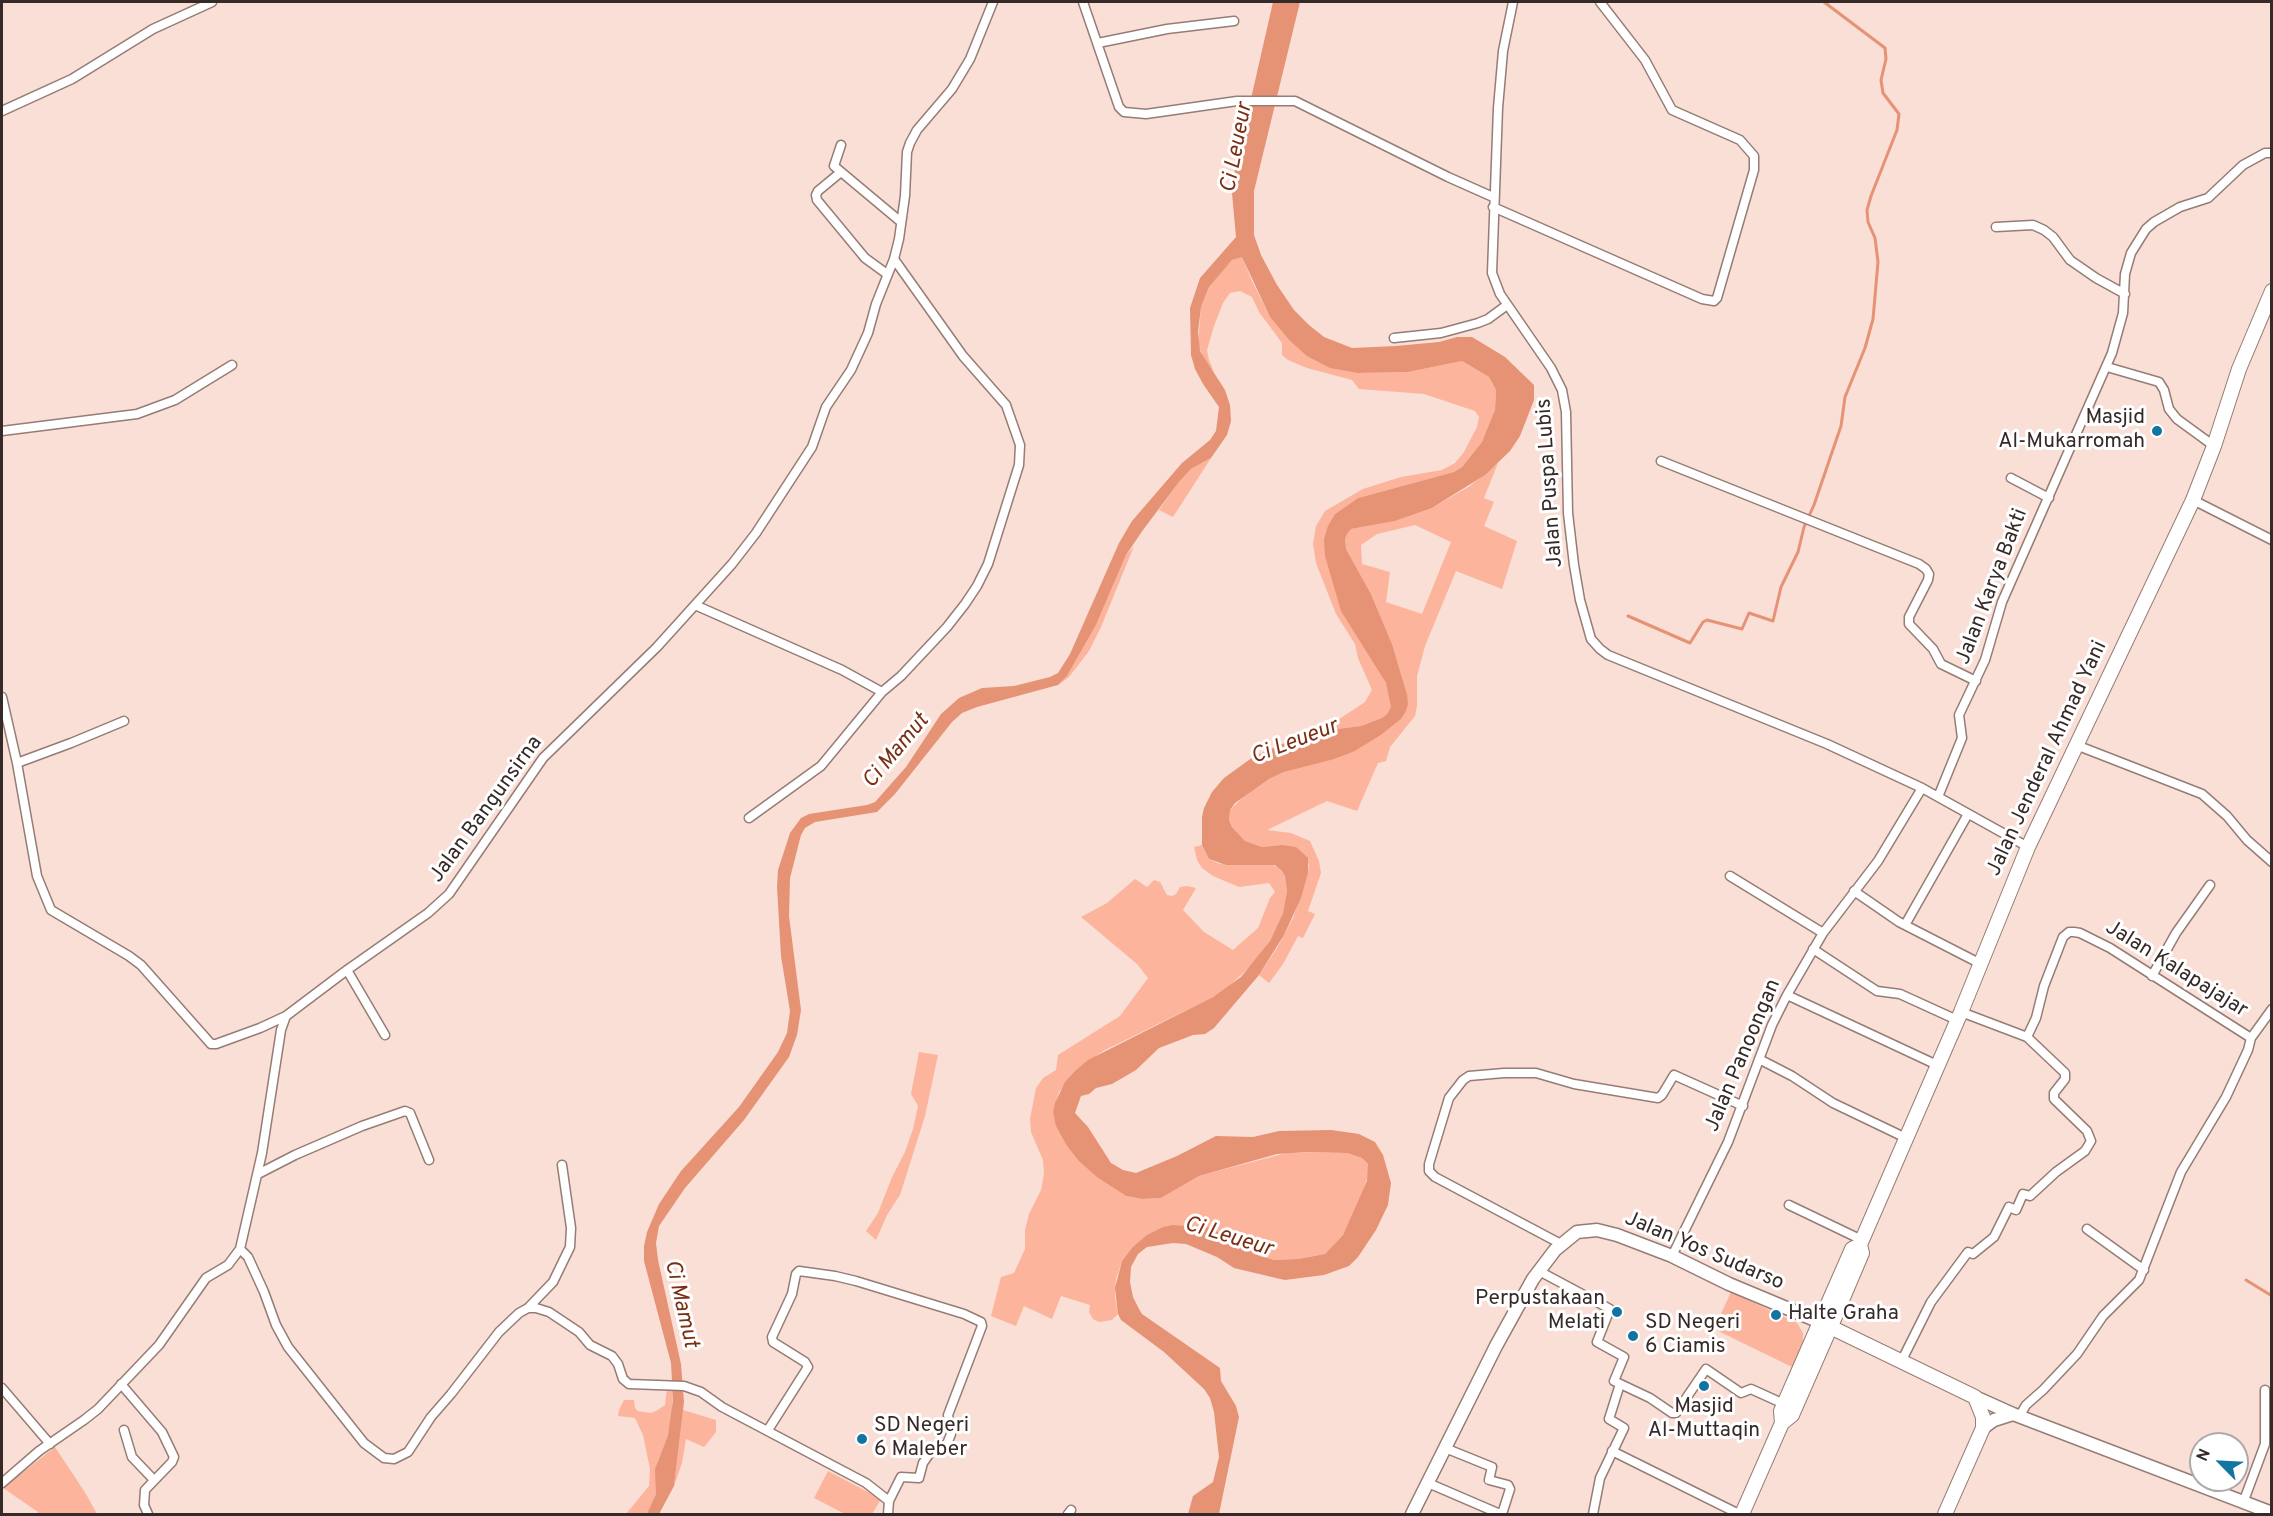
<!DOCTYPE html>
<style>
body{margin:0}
#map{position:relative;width:2273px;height:1516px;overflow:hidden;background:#fadfd6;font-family:Overpass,sans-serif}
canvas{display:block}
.frame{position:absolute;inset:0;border:3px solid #352a27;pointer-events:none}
.north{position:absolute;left:2189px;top:1432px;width:60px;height:60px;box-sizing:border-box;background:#fff;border:2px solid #aeaaa9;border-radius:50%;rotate:294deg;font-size:16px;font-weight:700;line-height:24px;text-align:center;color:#352a27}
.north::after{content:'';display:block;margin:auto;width:21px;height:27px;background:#1274a1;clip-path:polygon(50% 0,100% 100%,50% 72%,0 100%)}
</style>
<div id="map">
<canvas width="2273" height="1516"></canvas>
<div class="frame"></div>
<div class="north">N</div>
</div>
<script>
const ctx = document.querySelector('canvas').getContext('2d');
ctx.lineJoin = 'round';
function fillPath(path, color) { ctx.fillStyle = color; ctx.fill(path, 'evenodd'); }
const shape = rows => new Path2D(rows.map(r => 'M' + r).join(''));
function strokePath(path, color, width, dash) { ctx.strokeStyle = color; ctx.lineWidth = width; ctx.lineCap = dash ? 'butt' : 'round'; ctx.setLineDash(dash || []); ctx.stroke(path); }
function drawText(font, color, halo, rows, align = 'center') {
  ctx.font = font + ' Overpass,sans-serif'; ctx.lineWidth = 6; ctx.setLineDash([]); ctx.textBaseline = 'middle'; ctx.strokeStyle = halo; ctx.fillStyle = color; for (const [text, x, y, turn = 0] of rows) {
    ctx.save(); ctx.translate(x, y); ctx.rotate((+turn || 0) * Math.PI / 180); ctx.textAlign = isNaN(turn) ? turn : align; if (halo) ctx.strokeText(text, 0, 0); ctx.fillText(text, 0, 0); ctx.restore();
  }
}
const green = shape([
 [1242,256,1251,279,1270,317,1289,340,1358,373,1408,372,1462,361,1489,377,1496,390,1495,410,1489,427,1482,442,1462,467,1454,472,1358,498,1335,514,1377,668,1386,683,1391,698,1391,707,1387,714,1382,718,1361,726,1321,731,1365,702,1372,690,1358,658,1355,644,1336,614,1316,563,1313,544,1316,526,1325,511,1363,489,1401,477,1442,470,1455,463,1464,452,1477,427,1479,417,1475,411,1424,394,1359,389,1352,380,1307,368,1288,360,1282,355,1282,343,1259,312,1252,297,1240,291,1230,293,1223,303,1214,326,1207,350,1209,360,1214,372,1204,359,1198,345,1201,307,1209,287,1218,275,1232,260],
 [1211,458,1173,517,1159,510,1179,482,1191,469],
 [1498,463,1484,498,1494,502,1484,526,1517,541,1502,589,1456,571,1425,646,1417,676,1417,706,1415,716,1390,747,1386,761,1378,763,1357,811,1327,801,1267,830,1291,833,1310,841,1319,861,1321,873,1308,911,1315,914,1303,938,1298,936,1283,964,1269,983,1259,975,1277,948,1293,918,1308,873,1309,864,1282,845,1262,847,1245,841,1232,827,1229,820,1230,810,1244,796,1269,779,1284,772,1355,751,1381,735,1401,719,1407,694,1392,644,1371,594,1346,549,1345,539,1347,534,1351,529,1395,521,1432,508,1470,486],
 [1415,525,1451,542,1422,614,1386,602,1390,572,1362,564,1361,545,1377,534],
 [1134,546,1101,627,1089,651,1069,677,1058,685,1067,676,1096,625,1126,555],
 [1202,845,1209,859,1217,863,1226,865,1270,864,1278,867,1285,876,1287,891,1283,913,1270,941,1253,964,1228,987,1213,997,1103,1051,1075,1071,1059,1092,1053,1112,1067,1146,1098,1178,1126,1196,1142,1199,1161,1198,1199,1176,1290,1152,1347,1153,1362,1158,1368,1164,1369,1170,1363,1194,1343,1235,1325,1254,1298,1259,1275,1260,1259,1256,1241,1243,1208,1227,1173,1225,1122,1261,1116,1279,1115,1297,1118,1314,1112,1320,1099,1322,1093,1319,1089,1312,1090,1305,1061,1296,1052,1319,1024,1306,1016,1326,991,1316,1001,1277,1014,1273,1025,1249,1025,1230,1029,1214,1041,1190,1044,1174,1043,1160,1031,1132,1030,1119,1036,1088,1043,1078,1056,1070,1058,1055,1120,1016,1148,978,1137,964,1081,917,1107,903,1135,879,1147,887,1154,880,1160,882,1167,895,1172,896,1176,894,1180,887,1187,886,1196,888,1183,910,1204,932,1233,950,1258,928,1270,898,1275,892,1269,883,1239,887,1213,876,1202,868,1197,860,1194,847],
 [919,1052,938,1055,925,1116,900,1195,887,1215,876,1240,866,1231,878,1213,892,1177,905,1152,913,1129,918,1106,911,1094],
 [1731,1292,1797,1323,1803,1333,1803,1342,1792,1367,1714,1329],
 [667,1388,673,1388,672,1414,668,1435,657,1463,656,1494,652,1505,647,1514,626,1514,649,1486,650,1469,643,1435,635,1418,618,1416,619,1410,624,1400,634,1400,635,1408,638,1411,650,1413,656,1411,665,1405],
 [683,1410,716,1420,716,1432,704,1447,686,1439,682,1463,674,1486],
 [55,1447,86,1494,97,1514,37,1514,38,1512,3,1488],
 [828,1471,881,1499,872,1514,845,1514,814,1498]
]);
const water = shape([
 [1273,2,1300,2,1254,191,1254,235,1261,255,1277,285,1294,310,1309,325,1324,337,1352,348,1396,346,1439,342,1457,337,1472,337,1505,357,1534,385,1534,400,1520,436,1510,451,1485,475,1432,508,1395,521,1351,529,1347,534,1345,539,1346,549,1371,594,1392,644,1407,694,1408,704,1406,711,1401,719,1381,735,1355,751,1334,759,1284,772,1269,779,1235,803,1230,810,1229,820,1232,827,1245,841,1262,847,1282,845,1296,847,1308,858,1308,873,1301,898,1284,935,1259,975,1214,1028,1205,1034,1193,1035,1159,1048,1136,1070,1112,1084,1096,1088,1089,1094,1081,1096,1075,1113,1088,1127,1111,1163,1123,1170,1136,1173,1177,1156,1216,1136,1253,1137,1279,1131,1331,1130,1359,1134,1375,1142,1383,1155,1391,1183,1388,1205,1376,1230,1358,1257,1349,1266,1324,1275,1285,1280,1276,1278,1234,1268,1217,1257,1186,1244,1173,1243,1147,1247,1138,1254,1131,1267,1130,1282,1133,1297,1139,1309,1142,1314,1220,1368,1221,1381,1236,1406,1239,1417,1219,1514,1188,1514,1193,1496,1213,1482,1219,1457,1214,1412,1210,1398,1204,1389,1164,1352,1121,1320,1118,1314,1115,1288,1122,1261,1133,1247,1147,1235,1163,1227,1173,1225,1208,1227,1241,1243,1259,1256,1275,1260,1298,1259,1325,1254,1343,1235,1367,1181,1368,1164,1362,1158,1347,1153,1304,1152,1277,1154,1199,1176,1161,1198,1142,1199,1126,1196,1098,1178,1079,1161,1067,1146,1056,1126,1053,1112,1055,1103,1065,1082,1075,1071,1088,1060,1213,997,1241,977,1270,941,1283,913,1287,891,1285,876,1281,870,1275,865,1226,865,1209,859,1202,845,1202,817,1204,808,1212,792,1224,778,1253,757,1289,741,1321,731,1361,726,1382,718,1387,714,1391,707,1386,683,1341,611,1325,556,1324,539,1328,526,1335,514,1358,498,1454,472,1462,467,1482,442,1495,410,1496,390,1489,377,1462,361,1408,372,1358,373,1330,368,1307,356,1289,340,1270,317,1242,257,1232,260,1209,287,1201,307,1198,332,1200,351,1225,390,1230,405,1231,421,1227,435,1211,458,1191,469,1179,482,1143,530,1126,555,1096,625,1067,676,1058,685,977,707,962,713,952,722,895,794,877,812,815,822,805,828,801,835,790,878,789,916,801,1010,797,1035,789,1057,744,1120,685,1188,659,1226,656,1243,658,1260,681,1364,684,1402,674,1486,659,1514,647,1514,656,1494,655,1469,668,1435,673,1400,671,1363,644,1261,644,1246,647,1232,659,1204,681,1171,739,1107,778,1052,787,1033,790,1011,781,956,777,887,778,870,790,833,801,818,809,814,867,805,875,802,906,767,941,714,959,698,982,688,1014,686,1050,677,1058,673,1070,654,1119,543,1132,521,1182,463,1210,440,1216,431,1219,407,1203,384,1195,369,1191,355,1190,308,1200,278,1236,237,1232,193,1235,169]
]);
const stream = shape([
 [1628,616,1690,643,1703,622,1707,620,1742,629,1749,613,1773,621,1781,587,1798,552,1804,527,1814,505,1841,426,1845,397,1865,348,1873,319,1878,262,1875,238,1868,222,1867,210,1871,196,1897,130,1899,114,1883,93,1881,80,1886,59,1885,48,1824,2],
 [2246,1280,2272,1296]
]);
const minor = shape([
 [1083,2,1119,107,1124,112,1146,114,1237,101,1295,101,1448,177,1493,197],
 [1513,2,1503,51,1498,108,1492,273,1500,294,1551,368,1562,390,1566,412,1568,513,1574,565,1580,600,1591,639,1600,649,1608,655,1827,744,1922,788,2028,847],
 [1098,43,1167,29,1234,21],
 [2,111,72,79,153,29,212,2],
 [841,145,834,166,901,222],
 [841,172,818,191,816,195,817,200,865,258,887,274],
 [1493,207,1702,299,1714,301,1717,298,1754,170,1754,156,1740,140,1672,110,1645,60,1600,2],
 [1996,227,2033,225,2044,230,2053,237,2070,260,2096,278,2125,294],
 [1394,338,1441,333,1478,323,1488,319,1507,305],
 [2107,367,2159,382,2164,390,2169,409,2177,419,2214,446],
 [2,431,137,414,175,400,232,365],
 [1661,461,1919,564,1926,569,1929,574,1928,580,1909,617,1909,624,1933,649,1941,664,1976,681],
 [2011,478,2049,498],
 [2193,500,2272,540],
 [695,605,842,670,882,692],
 [2,697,17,763,37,876,51,910,129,956,141,965,211,1044,216,1044,260,1028,286,1016],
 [2076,745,2202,794,2227,816,2247,840,2272,862],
 [17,763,71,743,124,721],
 [1938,797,1962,738,1959,715,1985,660,2002,602,2112,353,2123,313,2125,274,2131,253,2146,229,2154,222,2180,207,2208,198,2243,165,2265,153,2272,153],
 [749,818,821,766,882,692,901,676,947,627,965,604,977,586,988,564,1019,465,1020,445,1006,405,963,356,894,259],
 [1730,876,1823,933],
 [1854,891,1899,922,1979,963],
 [1905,925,1968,814],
 [1813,949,1877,991,1900,994,1957,1020],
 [347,970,385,1035],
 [2152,976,2176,933,2210,885],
 [1787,995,1937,1065],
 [1961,1012,2027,1037,2036,1018,2044,986,2063,937,2069,932,2074,932,2080,933,2110,948,2251,1038,2248,1050,2226,1097,2181,1172,2139,1280,2103,1316,2077,1354,2043,1390,2026,1405,2019,1417],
 [2251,1038,2272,1009],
 [1759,1059,1792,1076,1833,1103,1906,1138],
 [258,1174,295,1155,362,1126,405,1111,410,1113,429,1160],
 [1789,1205,1862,1240],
 [2087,1229,2144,1270],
 [1561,1244,1435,1177,1429,1171,1429,1164,1449,1098,1463,1080,1469,1076,1504,1073,1536,1073,1574,1084,1658,1098,1662,1095,1674,1075,1743,1106],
 [240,1249,248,1257,264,1292,276,1325,288,1347,364,1443,384,1458,394,1459,408,1452,431,1417,451,1394,499,1332,519,1313,528,1308,536,1308,549,1312,579,1332,590,1345,612,1356,618,1364,623,1379,629,1384,684,1386,701,1392,722,1407,866,1483,889,1501,888,1514],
 [1672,1256,1728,1142,1772,1025,1787,995,1823,933,1878,861,1922,788],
 [1539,1271,1610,1309,1597,1342,1624,1357,1614,1381,1650,1398,1672,1413,1676,1413,1706,1369,1741,1393,1751,1389,1784,1404],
 [528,1308,553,1282,570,1247,571,1228,562,1165],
 [1902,1360,1931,1302,1968,1252,1973,1254,1994,1237,2009,1207,2016,1210,2023,1194,2030,1196,2056,1172,2085,1151,2091,1141,2087,1131,2054,1099,2054,1093,2065,1079,2065,1073,2027,1037],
 [121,1384,162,1432,174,1457,172,1462,145,1490,144,1505,148,1514],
 [2,1388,50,1444],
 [124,1430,132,1457,154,1480],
 [768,1430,808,1367,805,1362,773,1342,772,1337,792,1294,796,1274,799,1271,835,1276,856,1281,964,1314,981,1322,982,1326,948,1415,951,1434,947,1444,930,1453,923,1463,919,1478,901,1477,889,1501],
 [1445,1448,1492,1467,1489,1480,1508,1485,1510,1489,1502,1514],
 [1612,1451,1739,1514],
 [2,1483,39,1451,84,1420,98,1409,159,1345,206,1278,228,1265,240,1249,262,1153,281,1030,286,1016,347,970,428,913,449,894,543,758,657,647,732,564,756,533,812,447,826,407,851,370,868,333,876,304,894,259,899,239,905,196,907,152,910,143,917,130,952,89,970,59,993,2],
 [1428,1483,1500,1514],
 [2243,1503,2265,1444,2265,1390],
 [1068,1514,1071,1510],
 [1593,1514,1600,1478,1624,1428,1609,1419,1620,1384]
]);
const secondary = shape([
 [1975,1397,2013,1414,2272,1513],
 [1983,1428,1994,1420,2013,1414],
 [1412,1514,1496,1346,1533,1279,1555,1250,1577,1232,1597,1230,1617,1235,1672,1256,1729,1284,1820,1322]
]);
const trunk = shape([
 [1820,1322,1975,1397,1983,1417,1983,1428,1945,1514],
 [1782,1423,1792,1415,1831,1326,1862,1253,1860,1245,1862,1240,1961,1012,2028,847,2193,500,2214,446,2239,369,2272,291],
 [1742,1514,1782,1423,1781,1411,1820,1322,1852,1249,1860,1245]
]);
const markers = [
 [2157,431,6,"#1274a1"],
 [1617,1312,6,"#1274a1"],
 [1776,1315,6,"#1274a1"],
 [1633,1336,6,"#1274a1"],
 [1704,1386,6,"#1274a1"],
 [862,1439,6,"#1274a1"]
];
const poiNames = [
 ["Masjid",2145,419,"right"],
 ["Al-Mukarromah",2145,443,"right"],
 ["Perpustakaan",1605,1300,"right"],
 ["Melati",1605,1324,"right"],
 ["Halte Graha",1788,1315],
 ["SD Negeri",1645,1324],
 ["6 Ciamis",1645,1348],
 ["Masjid",1704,1408,"center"],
 ["Al-Muttaqin",1704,1432,"center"],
 ["SD Negeri",874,1427],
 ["6 Maleber",874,1451]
];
const streetNames = [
 ["Jalan Puspa Lubis",1551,483,-94],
 ["Jalan Karya Bakti",1993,587,-69],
 ["Jalan Jenderal Ahmad Yani",2048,759,-65],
 ["Jalan Bangunsirna",487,810,-54],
 ["Jalan Kalapajajar",2176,970,32],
 ["Jalan Panoongan",1744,1056,-67],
 ["Jalan Yos Sudarso",1704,1252,23]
];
const waterNames = [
 ["Ci Leueur",1238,148,-79],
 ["Ci Leueur",1295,743,-21],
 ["Ci Mamut",897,752,-50],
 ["Ci Leueur",1228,1238,17],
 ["Ci Mamut",680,1304,77]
];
fillPath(green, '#fcb49c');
fillPath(water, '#e69275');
strokePath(stream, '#e69275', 3);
strokePath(minor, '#957c74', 11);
strokePath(secondary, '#957c74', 15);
strokePath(trunk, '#957c74', 16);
strokePath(minor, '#fff', 8);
strokePath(secondary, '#fff', 12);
strokePath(trunk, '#fff', 14);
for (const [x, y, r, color] of markers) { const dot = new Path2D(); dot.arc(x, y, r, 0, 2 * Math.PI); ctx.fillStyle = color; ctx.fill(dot); strokePath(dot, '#fff', 2); }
drawText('21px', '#352a27', '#fff', poiNames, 'left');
drawText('21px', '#352a27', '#fff', streetNames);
drawText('italic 22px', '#7a2e12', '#fff', waterNames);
</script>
